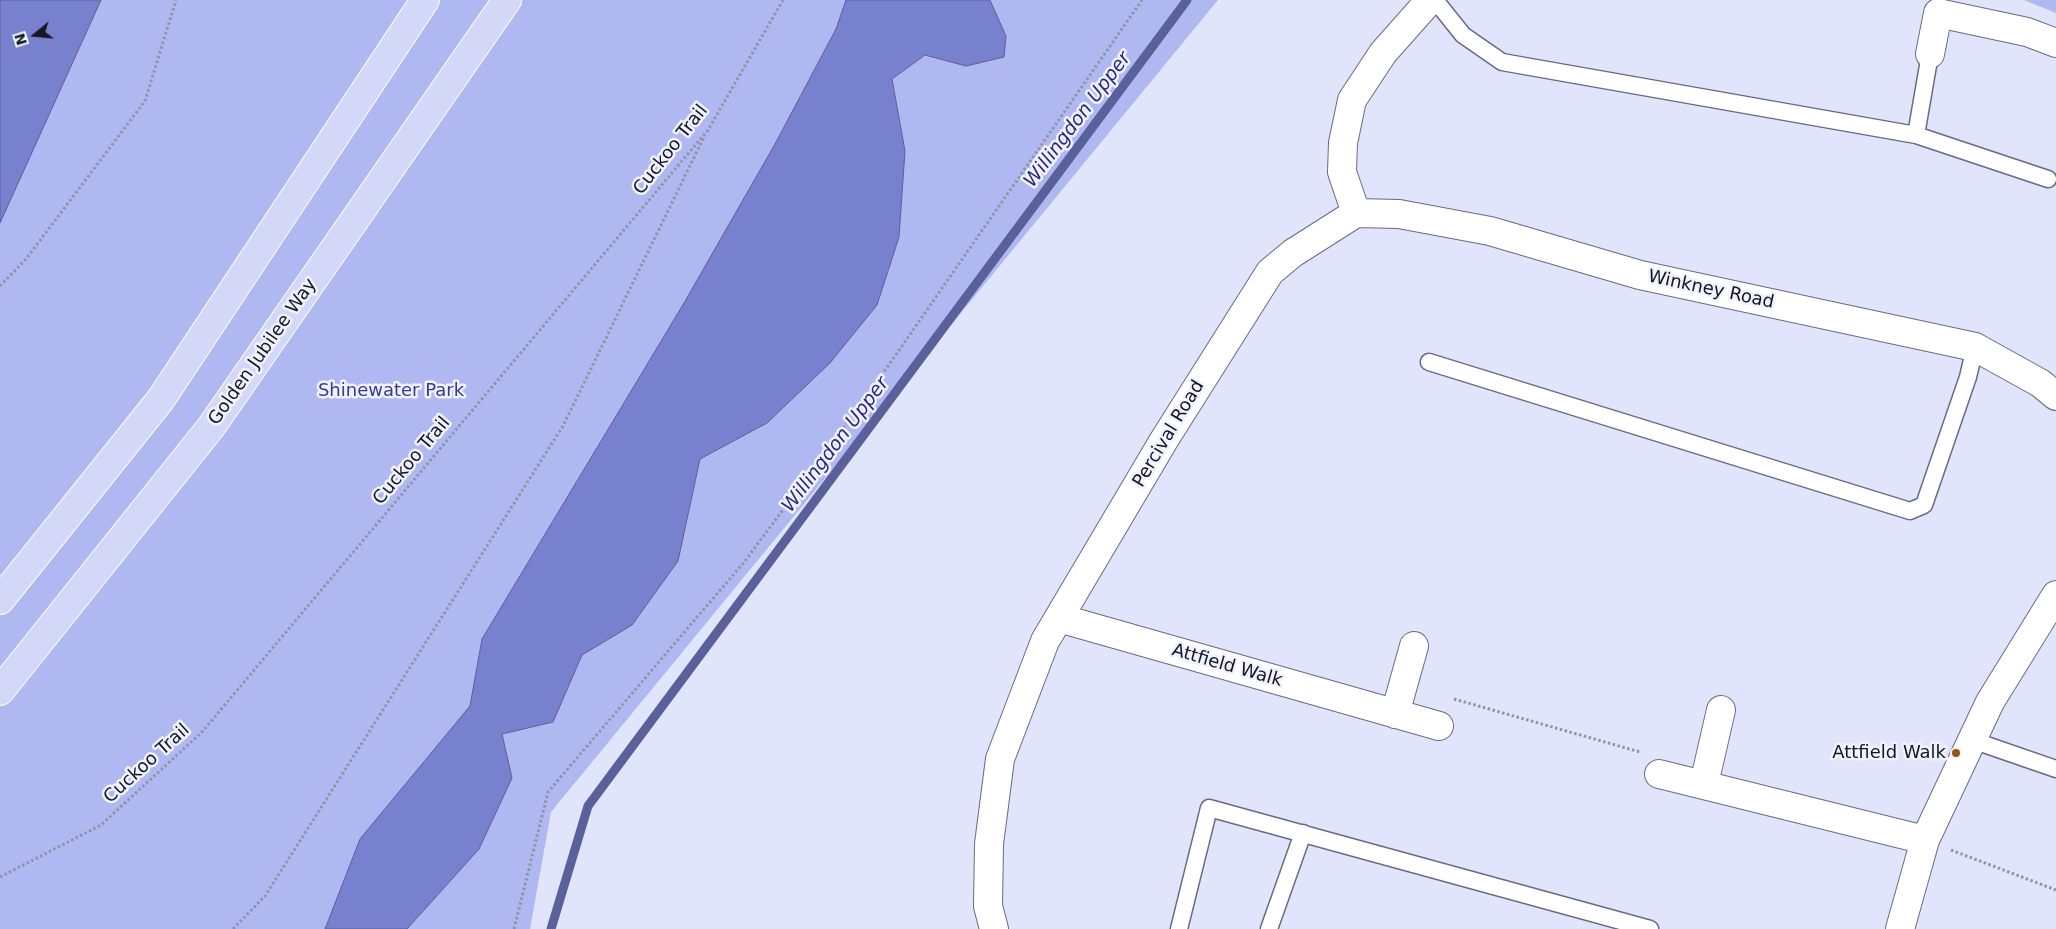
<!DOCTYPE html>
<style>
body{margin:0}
#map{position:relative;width:2056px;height:929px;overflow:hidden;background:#e0e5fc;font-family:"DejaVu Sans",sans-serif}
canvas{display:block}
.north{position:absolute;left:10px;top:10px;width:50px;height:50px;-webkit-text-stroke:4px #f0f3fe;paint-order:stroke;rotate:253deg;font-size:14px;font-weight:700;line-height:20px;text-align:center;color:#141620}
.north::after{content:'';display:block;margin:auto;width:18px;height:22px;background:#141620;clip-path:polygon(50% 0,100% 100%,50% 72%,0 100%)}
</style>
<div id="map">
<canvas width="2056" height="929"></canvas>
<div class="north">N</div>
</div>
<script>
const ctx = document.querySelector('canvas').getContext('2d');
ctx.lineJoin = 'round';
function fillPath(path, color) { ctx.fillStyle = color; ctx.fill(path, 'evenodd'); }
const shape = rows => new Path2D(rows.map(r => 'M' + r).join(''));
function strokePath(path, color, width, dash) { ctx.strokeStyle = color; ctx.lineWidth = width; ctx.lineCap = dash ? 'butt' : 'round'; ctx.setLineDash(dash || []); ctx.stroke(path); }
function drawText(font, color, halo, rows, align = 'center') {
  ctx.font = font + ' "DejaVu Sans",sans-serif'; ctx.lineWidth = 5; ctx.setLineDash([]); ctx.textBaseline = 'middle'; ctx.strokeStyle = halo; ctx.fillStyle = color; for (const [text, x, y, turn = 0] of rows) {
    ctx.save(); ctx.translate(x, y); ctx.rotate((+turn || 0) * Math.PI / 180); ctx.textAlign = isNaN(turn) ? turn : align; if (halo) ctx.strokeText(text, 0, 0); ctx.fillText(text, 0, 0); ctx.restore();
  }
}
const green = shape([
 [0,0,1218,0,551,812,530,929,0,929],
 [2024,0,2056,0,2056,13]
]);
const water = shape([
 [0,0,101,0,0,223,0,0],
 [846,0,990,0,1006,36,1004,57,966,66,925,55,892,79,905,151,899,237,877,305,830,363,767,423,700,459,678,561,632,625,582,655,553,722,502,734,512,778,479,849,407,929,325,929,360,839,470,706,482,639,684,303,775,144,836,29,846,0]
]);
const stream = shape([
 [551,929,588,806,1187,0]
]);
const path = shape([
 [0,286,26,259,145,101,176,0],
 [1454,699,1640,752],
 [1951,850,2056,890],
 [0,877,101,825,202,732,708,130,783,0],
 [233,929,265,896,563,426,705,135],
 [514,929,548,792,745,561,870,392,1142,0]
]);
const service = shape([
 [1435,0,1463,35,1502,62,1916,135,1930,54],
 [1916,135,2048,179],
 [1429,362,1910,511,1924,505,1968,377,1975,347],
 [1972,740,2056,769],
 [1179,929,1209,808,1650,929],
 [1269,929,1303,833]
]);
const minor = shape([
 [1930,54,1938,13,2027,32,2056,43],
 [1356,213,1399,214,1490,231,1640,275,1975,347,2040,383,2056,396],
 [1059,618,1439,726],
 [1395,714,1414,646],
 [1659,774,1925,840],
 [1704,784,1721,710],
 [994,929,988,906,989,844,1000,759,1045,641,1164,440,1270,272,1293,253,1356,213,1342,172,1343,143,1352,100,1383,53,1430,0],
 [1900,929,1925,840,1990,702,2056,595]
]);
const trunk = shape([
 [0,600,161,399,425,0],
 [0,691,211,427,507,0]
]);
const markers = [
 [1956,753,5,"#905a10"]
];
const streetNames = [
 ["Cuckoo Trail",671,150,-52],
 ["Winkney Road",1711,290,12],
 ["Golden Jubilee Way",263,352,-55],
 ["Percival Road",1169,434,-59],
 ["Cuckoo Trail",412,461,-50],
 ["Attfield Walk",1227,666,16],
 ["Cuckoo Trail",147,764,-42]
];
const parkNames = [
 ["Shinewater Park",391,391]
];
const poiNames = [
 ["Attfield Walk",1946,753]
];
const waterNames = [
 ["Willingdon Upper",1078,120,-53],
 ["Willingdon Upper",836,445,-53]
];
fillPath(green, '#b0b8f2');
fillPath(water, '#7881ce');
strokePath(water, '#5a619a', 1);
strokePath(stream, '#5a619a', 9);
strokePath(service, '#676b85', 19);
strokePath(minor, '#676b85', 30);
strokePath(trunk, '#fff', 30);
strokePath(path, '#9194a6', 3, [2.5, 2.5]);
strokePath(service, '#fff', 16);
strokePath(minor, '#fff', 28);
strokePath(trunk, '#d4d8f8', 28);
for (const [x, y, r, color] of markers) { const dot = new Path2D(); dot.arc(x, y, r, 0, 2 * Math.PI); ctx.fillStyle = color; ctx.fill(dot); strokePath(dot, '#f0f3fe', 2); }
drawText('18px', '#141620', '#f0f3fe', streetNames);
drawText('18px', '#383894', '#f0f3fe', parkNames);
drawText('18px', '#141620', '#f0f3fe', poiNames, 'right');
drawText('italic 19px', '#2b2681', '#f0f3fe', waterNames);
</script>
